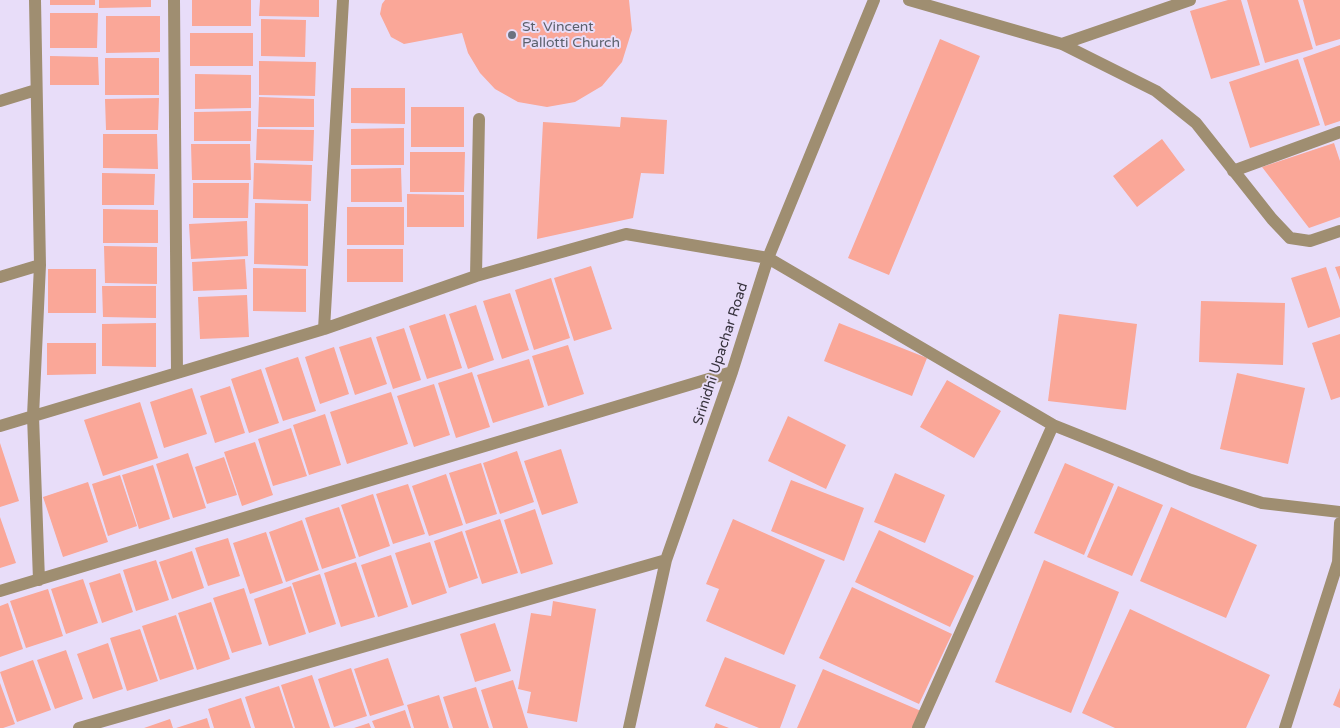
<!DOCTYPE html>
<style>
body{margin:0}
canvas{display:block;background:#e8ddf9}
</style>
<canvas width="1340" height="728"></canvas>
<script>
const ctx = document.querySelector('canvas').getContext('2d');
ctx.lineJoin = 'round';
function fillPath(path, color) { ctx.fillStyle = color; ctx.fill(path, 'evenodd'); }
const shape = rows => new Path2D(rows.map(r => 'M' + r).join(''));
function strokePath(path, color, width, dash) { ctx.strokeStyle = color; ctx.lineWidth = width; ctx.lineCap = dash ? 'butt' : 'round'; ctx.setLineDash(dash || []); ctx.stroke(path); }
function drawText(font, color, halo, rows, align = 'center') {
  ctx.font = font + ' "Varela Round",sans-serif'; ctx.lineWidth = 4; ctx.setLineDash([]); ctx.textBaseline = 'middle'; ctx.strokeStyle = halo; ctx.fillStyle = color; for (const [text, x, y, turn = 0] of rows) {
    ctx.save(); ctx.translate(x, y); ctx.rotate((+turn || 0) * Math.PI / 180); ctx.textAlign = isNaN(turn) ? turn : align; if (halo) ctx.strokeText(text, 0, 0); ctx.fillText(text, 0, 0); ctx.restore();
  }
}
const building = shape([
 [50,0,95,0,95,5,50,5],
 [99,0,151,0,151,7,99,8],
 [192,0,251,0,251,26,192,26],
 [260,0,319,0,319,17,259,16],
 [385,0,629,0,632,30,622,62,602,86,575,102,547,107,518,102,495,89,480,73,468,53,462,33,404,44,391,37,380,14,382,4],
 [1228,0,1241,0,1260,65,1211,79,1190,11],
 [1247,0,1298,0,1313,49,1265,63],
 [1303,0,1340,0,1340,39,1316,46],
 [50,13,98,13,97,48,50,48],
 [106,16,160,16,160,52,106,53],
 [261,19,306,20,305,57,261,56],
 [190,33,253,33,253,66,190,66],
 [940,39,980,56,889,275,848,258],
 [1340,45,1340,121,1325,126,1303,58],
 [50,56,98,57,99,85,50,85],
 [105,58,159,58,159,95,105,95],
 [1298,59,1320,125,1250,148,1229,82],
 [259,61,316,62,315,96,259,95],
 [195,74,251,75,251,108,195,109],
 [351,88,405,88,405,124,351,123],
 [259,97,314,99,314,127,258,127],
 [159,98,158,130,106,130,105,99],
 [411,107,464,107,464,147,411,147],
 [251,111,251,141,194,141,194,112],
 [621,117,667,120,664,174,641,173,633,218,537,239,543,122,620,127],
 [404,128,404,165,351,165,351,129],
 [257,129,314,130,313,161,256,160],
 [103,134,157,134,158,169,103,168],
 [1162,139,1185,170,1137,207,1113,176],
 [1334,143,1340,161,1340,217,1309,228,1262,167],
 [191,144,250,144,251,180,192,180],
 [410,152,465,152,464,192,410,192],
 [254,163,312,165,311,201,253,199],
 [401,168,402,202,351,202,351,169],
 [102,173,155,174,154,205,102,205],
 [193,183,249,183,248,218,193,218],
 [407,194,464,195,464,227,407,227],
 [255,203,308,204,308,266,254,264],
 [347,207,404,207,404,245,347,245],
 [103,209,158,210,158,243,103,243],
 [247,221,248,256,191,259,189,224],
 [104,246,157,247,157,284,105,283],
 [347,249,403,249,403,282,347,282],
 [245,259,247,289,193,291,192,262],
 [591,266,612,329,574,341,554,278],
 [1340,266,1340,280,1335,267],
 [1326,267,1340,310,1340,317,1308,328,1291,278],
 [253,268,306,269,306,312,253,311],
 [48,269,96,269,96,313,48,313],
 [551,278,570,338,534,350,515,290],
 [102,286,156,286,156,318,103,317],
 [510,293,529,350,502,359,483,301],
 [247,295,249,337,200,339,198,297],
 [1201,301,1285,303,1283,365,1199,362],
 [476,305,494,360,468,369,449,314],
 [445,314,462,368,427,379,409,326],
 [1059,314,1137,324,1126,410,1048,401],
 [156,323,156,367,102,366,102,324],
 [839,323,927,358,912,396,824,361],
 [404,328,421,380,393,389,376,337],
 [1340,334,1340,397,1331,400,1312,343],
 [371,337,387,384,355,395,339,347],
 [47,343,96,343,96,374,47,375],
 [568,345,584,394,548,406,532,356],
 [334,347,349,394,320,404,305,357],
 [298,357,316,411,283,421,265,368],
 [529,359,544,407,493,423,477,375],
 [261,369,279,423,249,433,231,379],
 [472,372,490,427,456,438,438,383],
 [1237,373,1305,388,1288,464,1220,449],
 [947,380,1001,411,974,458,920,427],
 [434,384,450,435,414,447,397,396],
 [230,386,245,433,215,443,200,396],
 [192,388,207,434,164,448,150,402],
 [391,392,408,444,347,464,330,412],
 [140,402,158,458,103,476,84,420],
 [325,414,341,465,309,475,293,425],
 [788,416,846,445,826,489,768,461],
 [291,428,307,476,273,486,258,439],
 [255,442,273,495,242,506,224,452],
 [0,443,19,501,0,507],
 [561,449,578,503,542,515,524,461],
 [517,451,534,502,500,514,483,463],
 [188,453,206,508,173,518,156,464],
 [224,457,237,495,207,504,195,467],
 [481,463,497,514,466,524,449,473],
 [1065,463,1114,484,1084,555,1034,533],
 [153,465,170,519,139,529,122,475],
 [895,473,945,495,925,543,874,522],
 [446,474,463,525,429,536,412,486],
 [120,475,137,526,108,536,92,484],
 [791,480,864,508,844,561,771,531],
 [88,482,108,542,63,557,43,497],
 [408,484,425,534,393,544,376,494],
 [1118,486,1163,505,1132,576,1087,557],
 [373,494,390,546,359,557,341,505],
 [339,507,356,558,322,569,305,518],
 [1171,507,1257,545,1226,618,1140,581],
 [535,509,553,564,521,574,504,520],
 [0,517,16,563,0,568],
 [500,519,518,573,482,584,465,531],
 [733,519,825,560,784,655,706,621,719,589,706,584],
 [302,520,319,570,286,582,269,532],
 [879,530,974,576,950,627,855,582],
 [462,531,478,578,449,588,434,541],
 [266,532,283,583,250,594,233,543],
 [228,538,240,576,208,586,195,548],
 [430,542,447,593,412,605,395,553],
 [192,551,204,588,172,599,159,562],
 [391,555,408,607,378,617,361,565],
 [156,560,169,600,136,611,123,570],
 [1044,560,1119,592,1071,713,995,682],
 [356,562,375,617,341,627,324,573],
 [120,573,133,612,102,623,89,583],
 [320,574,336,624,309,633,292,583],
 [83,579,98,623,66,634,51,589],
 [291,586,306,634,269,646,254,599],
 [852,587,952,634,919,704,819,658],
 [244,588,262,644,232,653,213,598],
 [48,589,63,636,26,648,10,601],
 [553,601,596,609,577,722,527,713,531,692,518,689,531,613,551,616],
 [211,602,230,659,197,670,178,613],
 [8,603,23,649,0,657,0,606],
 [1130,609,1270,675,1246,728,1115,728,1082,713],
 [176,615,194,669,160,680,142,626],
 [495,623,511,671,475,682,460,634],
 [140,629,158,681,127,691,110,638],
 [108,643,123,689,93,699,77,654],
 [66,650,83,699,55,709,37,660],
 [725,657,796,685,780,728,759,728,705,706],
 [388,658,404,705,370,716,354,669],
 [33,660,51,710,17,722,0,672],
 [351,668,367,716,334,727,318,679],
 [823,669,921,711,913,728,797,728],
 [312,675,330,728,295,728,281,685],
 [513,680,528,728,493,728,481,690],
 [0,683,15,724,3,728,0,728],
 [279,686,293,728,255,728,245,697],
 [476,687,489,728,453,728,443,697],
 [1340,688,1340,708,1333,705],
 [439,695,449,728,414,728,407,705],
 [241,698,251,728,214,728,208,709],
 [405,710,411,728,375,728,372,721],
 [207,718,210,728,176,728],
 [170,719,173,728,144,728],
 [369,723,371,728,354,728],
 [716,723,729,728,714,728]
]);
const minor = shape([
 [35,0,40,265,33,416,39,580],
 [174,0,177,372],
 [909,0,1062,44,1156,91,1196,123,1272,219,1290,238,1310,241,1340,231],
 [1062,44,1190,0],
 [0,101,36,90],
 [1233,171,1340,132],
 [476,276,479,119],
 [0,277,40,265],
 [324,329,343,0],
 [0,426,324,329,476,276,626,234,768,258,1053,425,1191,480,1262,503,1340,512],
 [0,591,732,372],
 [79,728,666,560],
 [629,728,666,560,732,372,768,258,874,0],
 [918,728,1053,425],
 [1285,728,1338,562,1340,523]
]);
const markers = [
 [512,35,5,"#6b7280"]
];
const worshipNames = [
 ["St. Vincent",522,27],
 ["Pallotti Church",522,43]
];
const streetNames = [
 ["Srinidhi Upachar Road",721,354,-72]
];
fillPath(building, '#faa798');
strokePath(minor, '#9f8e71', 12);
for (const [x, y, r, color] of markers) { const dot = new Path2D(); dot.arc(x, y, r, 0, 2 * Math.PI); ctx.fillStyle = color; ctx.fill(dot); strokePath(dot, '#e8ddf9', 2); }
drawText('14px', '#5b616d', '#e8ddf9', worshipNames, 'left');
drawText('14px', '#38343f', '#e8ddf9', streetNames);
</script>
